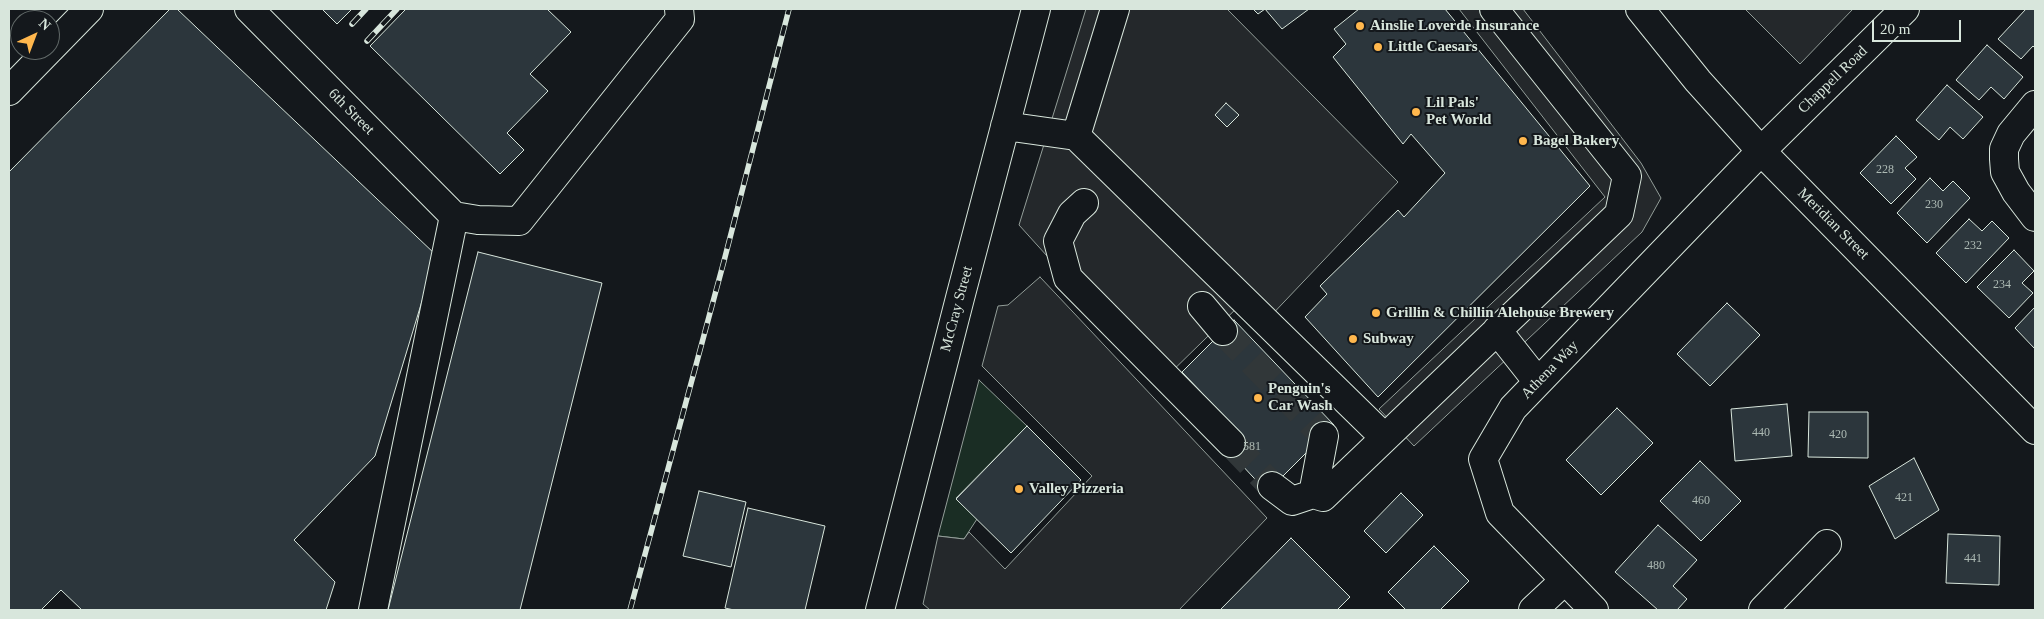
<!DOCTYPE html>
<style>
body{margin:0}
#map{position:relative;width:2044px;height:619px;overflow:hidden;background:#14181c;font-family:"Times New Roman",serif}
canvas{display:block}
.frame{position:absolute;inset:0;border:10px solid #d8e6dc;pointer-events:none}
.north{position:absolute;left:10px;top:10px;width:50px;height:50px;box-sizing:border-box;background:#14181c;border:1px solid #626a69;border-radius:50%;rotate:43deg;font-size:14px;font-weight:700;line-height:20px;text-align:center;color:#d8e6dc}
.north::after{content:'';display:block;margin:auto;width:18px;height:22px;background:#ffb74d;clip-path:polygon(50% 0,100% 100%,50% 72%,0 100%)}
.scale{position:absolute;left:1872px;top:20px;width:89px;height:22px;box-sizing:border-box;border:2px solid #d8e6dc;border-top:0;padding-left:6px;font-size:15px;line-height:18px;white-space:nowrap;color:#d8e6dc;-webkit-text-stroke:4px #14181c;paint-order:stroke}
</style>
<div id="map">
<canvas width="2044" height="619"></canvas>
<div class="frame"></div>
<div class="north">N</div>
<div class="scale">20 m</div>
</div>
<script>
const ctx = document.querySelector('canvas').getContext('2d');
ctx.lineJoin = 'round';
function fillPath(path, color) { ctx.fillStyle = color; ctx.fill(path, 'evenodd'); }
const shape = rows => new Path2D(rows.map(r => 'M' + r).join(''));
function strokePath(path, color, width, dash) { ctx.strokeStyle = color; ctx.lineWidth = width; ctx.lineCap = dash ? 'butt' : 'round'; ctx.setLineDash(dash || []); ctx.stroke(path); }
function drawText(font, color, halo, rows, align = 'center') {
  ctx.font = font + ' "Times New Roman",serif'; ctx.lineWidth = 4; ctx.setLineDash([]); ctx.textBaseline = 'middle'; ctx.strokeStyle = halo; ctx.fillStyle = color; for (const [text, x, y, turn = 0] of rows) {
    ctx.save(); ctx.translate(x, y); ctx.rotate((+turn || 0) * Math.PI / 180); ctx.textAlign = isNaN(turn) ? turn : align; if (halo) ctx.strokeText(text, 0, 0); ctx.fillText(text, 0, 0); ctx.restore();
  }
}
const green = shape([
 [979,380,1027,426,956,498,977,519,964,539,938,536,979,380]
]);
const parking = shape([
 [1086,9,1227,9,1398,182,1265,322,1243,302,1161,382,1019,225,1086,9],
 [1459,9,1523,9,1641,163,1661,198,1642,232,1414,446,1379,409,1605,197,1459,9],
 [1745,9,1853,9,1800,64,1745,9],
 [1040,277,1267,518,1179,610,930,610,923,604,938,536,964,539,969,532,1005,569,1092,476,982,366,998,306,1008,305,1040,277]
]);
const building = shape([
 [170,9,177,9,436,255,375,456,294,540,335,582,326,610,82,610,61,590,41,610,9,610,9,172,170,9],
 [322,9,352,9,337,24,322,9],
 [406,9,547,9,571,32,530,74,548,91,507,133,524,150,500,174,370,46,406,9],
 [1253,9,1309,9,1282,29,1265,9,1258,14,1253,9],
 [1359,9,1445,9,1590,186,1378,397,1305,317,1327,294,1320,286,1398,210,1404,217,1445,173,1411,134,1403,144,1333,57,1346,44,1334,29,1359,9],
 [2026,9,2035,9,2035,48,2033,46,2021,59,1998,39,2026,9],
 [1987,45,2023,77,2004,99,1991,87,1979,100,1956,80,1987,45],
 [1947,85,1983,117,1963,139,1950,127,1939,140,1916,120,1947,85],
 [1226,103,1239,115,1227,127,1215,115,1226,103],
 [1896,136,1917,157,1905,168,1916,179,1891,204,1860,173,1896,136],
 [1930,178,1943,191,1953,181,1970,198,1927,243,1897,213,1930,178],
 [1969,219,1982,231,1992,221,2009,238,1966,283,1936,253,1969,219],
 [2014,250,2034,271,2022,283,2033,293,2009,318,1977,287,2014,250],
 [478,252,602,283,520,610,388,610,478,252],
 [1727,303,1760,335,1710,386,1677,354,1727,303],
 [2035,307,2035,349,2015,328,2035,307],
 [1234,320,1334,425,1267,492,1226,448,1241,434,1182,372,1234,320],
 [1787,404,1792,456,1735,461,1731,409,1787,404],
 [1617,408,1653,443,1601,495,1566,460,1617,408],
 [1809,412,1868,412,1868,458,1808,457,1809,412],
 [1027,426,1081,480,1011,553,956,499,1027,426],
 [1914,458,1939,510,1895,539,1869,486,1914,458],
 [1700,461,1741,501,1701,541,1660,501,1700,461],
 [699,491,746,502,731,567,683,556,699,491],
 [1401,493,1423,515,1386,553,1364,531,1401,493],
 [748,508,825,526,805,610,734,610,725,608,748,508],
 [1658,525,1697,560,1673,586,1687,599,1677,610,1658,610,1615,572,1658,525],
 [1948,534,2000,536,1999,585,1946,583,1948,534],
 [1291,538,1350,597,1337,610,1220,610,1291,538],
 [1434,546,1469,581,1440,610,1406,610,1388,592,1434,546]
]);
const minorTunnel = shape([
 [1223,331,1324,436],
 [1231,443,1272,486]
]);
const minor = shape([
 [249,9,454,216],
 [1640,9,1698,81,1761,151,2035,430],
 [50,49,89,9],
 [9,91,49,50],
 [2035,105,2011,134,2004,149,2004,159,2005,172,2016,192,2035,217],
 [1005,126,1076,136,1384,437],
 [1076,136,1115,9],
 [1084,203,1072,214,1058,241,1068,278,1231,443],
 [1202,306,1223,331],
 [1497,330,1538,382],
 [1272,486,1292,501,1313,494,1323,497,1619,214,1627,176,1494,9],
 [1313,494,1324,436],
 [373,610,454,216,478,220,519,221,680,19,679,9],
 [880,610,960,298,1036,9],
 [1533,610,1564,581],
 [1594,610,1500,513,1483,459,1513,408,1761,151,1905,9],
 [1763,610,1827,544]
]);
const rail = shape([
 [352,24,366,9],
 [367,41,397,9],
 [630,610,724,261,789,9]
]);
const markers = [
 [1360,26,5,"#ffb74d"],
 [1378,47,5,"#ffb74d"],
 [1416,112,5,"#ffb74d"],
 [1523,141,5,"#ffb74d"],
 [1376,313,5,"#ffb74d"],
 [1353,339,5,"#ffb74d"],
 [1258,398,5,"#ffb74d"],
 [1019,489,5,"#ffb74d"]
];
const numberNames = [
 ["228",1885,170],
 ["230",1934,205],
 ["232",1973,246],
 ["234",2002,285],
 ["440",1761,433],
 ["420",1838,435],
 ["581",1252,447],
 ["421",1904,498],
 ["460",1701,501],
 ["441",1973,559],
 ["480",1656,566]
];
const poiNames = [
 ["Ainslie Loverde Insurance",1370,26],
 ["Little Caesars",1388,47],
 ["Lil Pals'",1426,103],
 ["Pet World",1426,120],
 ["Bagel Bakery",1533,141],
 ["Grillin & Chillin Alehouse Brewery",1386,313],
 ["Subway",1363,339],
 ["Penguin's",1268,389],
 ["Car Wash",1268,406],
 ["Valley Pizzeria",1029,489]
];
const streetNames = [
 ["Chappell Road",1833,80,-44],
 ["6th Street",351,112,45],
 ["Meridian Street",1833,224,45],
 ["McCray Street",957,309,-75],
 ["Athena Way",1550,370,-46]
];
fillPath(green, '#1a2d24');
strokePath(green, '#939e99', 1);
fillPath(parking, '#24282b');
strokePath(parking, '#939e99', 1);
fillPath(building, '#2c363c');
strokePath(building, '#d8e6dc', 1);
strokePath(minorTunnel, '#313739', 28, [28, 14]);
strokePath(minor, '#d8e6dc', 30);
strokePath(minor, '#14181c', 28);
strokePath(rail, '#d8e6dc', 5.5);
strokePath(rail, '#14181c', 4, [11]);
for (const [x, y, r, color] of markers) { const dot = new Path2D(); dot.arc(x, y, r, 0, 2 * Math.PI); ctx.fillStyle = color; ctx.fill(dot); strokePath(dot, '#14181c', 2); }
drawText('12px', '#adbab4', null, numberNames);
drawText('bold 15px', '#d8e6dc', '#14181c', poiNames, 'left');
drawText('15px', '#d8e6dc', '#14181c', streetNames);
</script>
